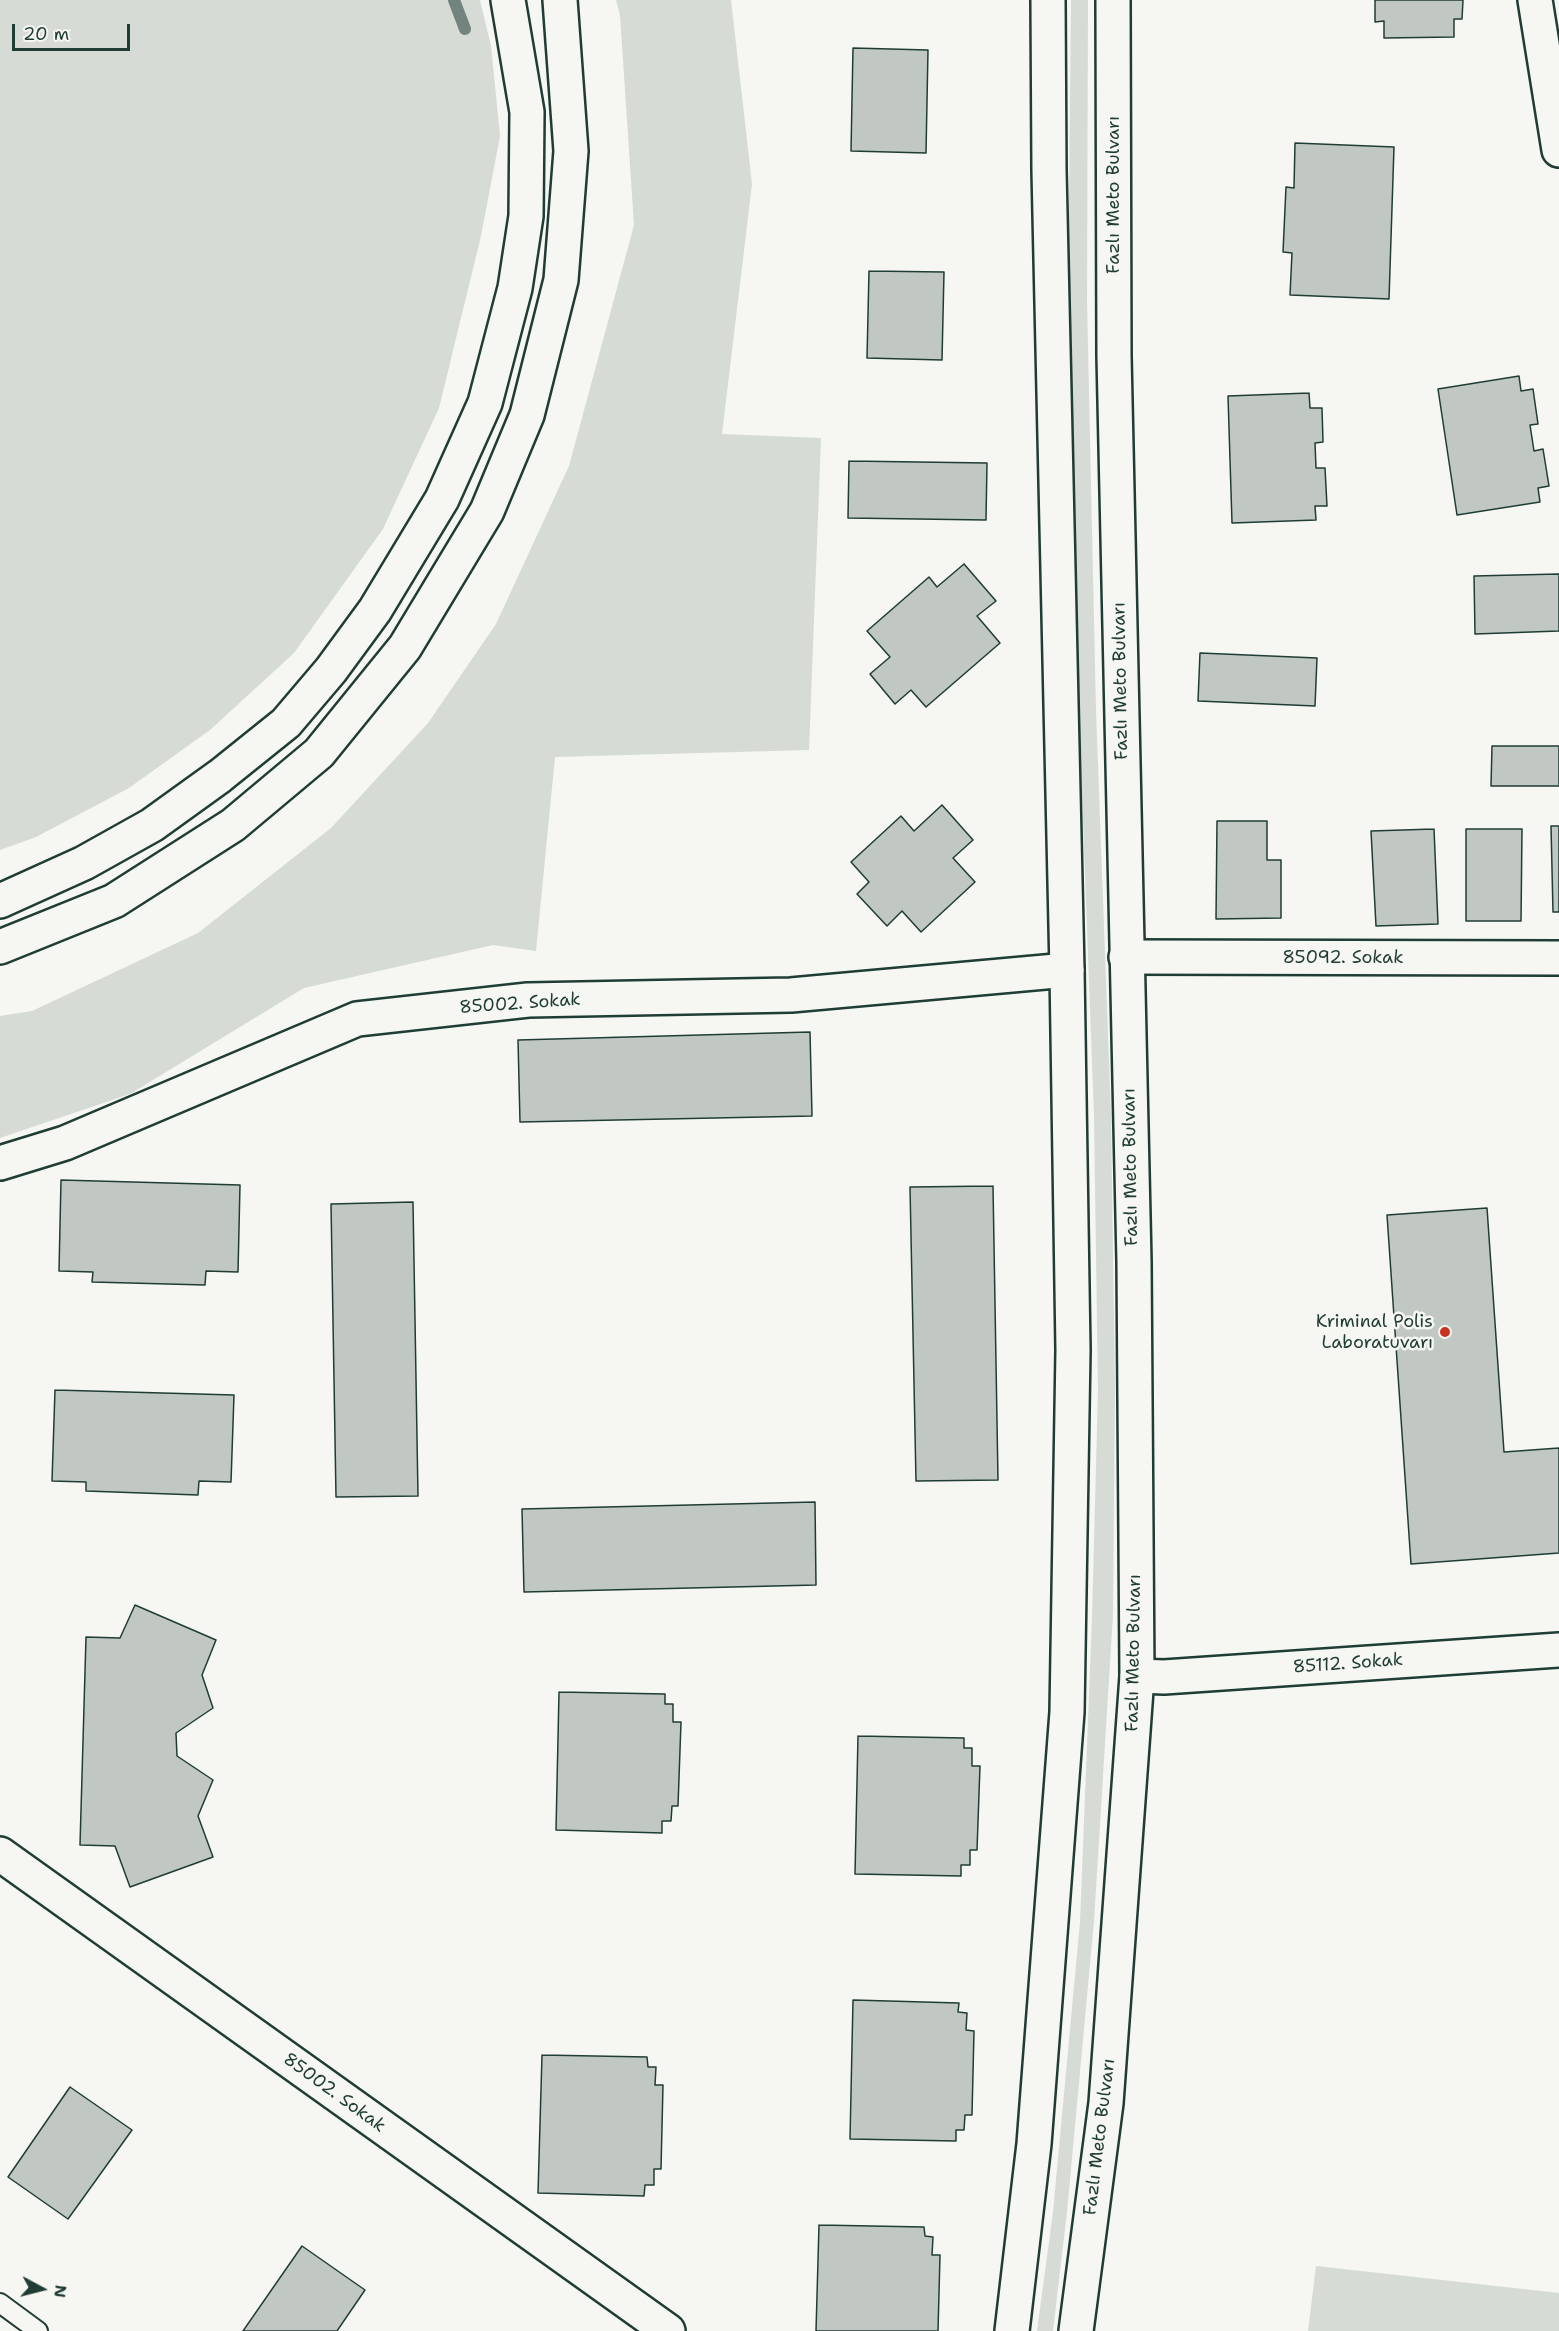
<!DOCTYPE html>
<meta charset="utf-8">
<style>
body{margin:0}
#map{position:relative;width:1559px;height:2331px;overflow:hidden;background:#f6f6f2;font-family:"Shantell Sans",sans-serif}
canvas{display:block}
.north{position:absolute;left:12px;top:2259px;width:60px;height:60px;-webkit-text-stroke:4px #f6f6f2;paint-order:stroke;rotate:97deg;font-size:16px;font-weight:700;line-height:24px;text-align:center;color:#1f3d34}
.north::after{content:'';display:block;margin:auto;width:21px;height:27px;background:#1f3d34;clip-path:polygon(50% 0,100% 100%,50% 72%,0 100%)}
.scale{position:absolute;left:12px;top:24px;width:118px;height:27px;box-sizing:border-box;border:3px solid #1f3d34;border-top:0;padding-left:8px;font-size:18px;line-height:21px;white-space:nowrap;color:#1f3d34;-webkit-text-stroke:4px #f6f6f2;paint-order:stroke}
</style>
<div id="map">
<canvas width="1559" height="2331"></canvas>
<div class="north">N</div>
<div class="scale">20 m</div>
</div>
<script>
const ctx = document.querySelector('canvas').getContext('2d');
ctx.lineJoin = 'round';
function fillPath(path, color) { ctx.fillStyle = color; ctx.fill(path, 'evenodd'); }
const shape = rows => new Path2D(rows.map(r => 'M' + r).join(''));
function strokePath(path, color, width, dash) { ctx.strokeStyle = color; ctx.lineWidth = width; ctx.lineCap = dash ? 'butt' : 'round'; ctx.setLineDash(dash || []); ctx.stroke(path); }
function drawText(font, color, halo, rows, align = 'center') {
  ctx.font = font + ' "Shantell Sans",sans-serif'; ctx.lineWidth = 5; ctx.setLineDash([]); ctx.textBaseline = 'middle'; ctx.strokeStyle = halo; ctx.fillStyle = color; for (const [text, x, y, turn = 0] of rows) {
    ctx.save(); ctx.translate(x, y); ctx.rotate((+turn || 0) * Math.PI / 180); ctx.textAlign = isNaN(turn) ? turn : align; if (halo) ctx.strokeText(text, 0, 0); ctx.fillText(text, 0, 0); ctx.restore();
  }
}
const green = shape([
 [0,0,480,0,491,46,500,136,481,236,439,408,383,529,294,653,210,730,129,788,36,837,0,850],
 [616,0,731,0,752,184,722,434,821,438,809,750,555,757,536,951,493,945,304,988,130,1094,0,1138,0,1016,32,1011,198,933,331,828,428,723,496,624,569,466,634,225,620,15],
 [1071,0,1088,0,1087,301,1096,711,1111,1115,1115,1389,1113,1615,1094,1921,1067,2212,1053,2331,1037,2331,1053,2212,1080,1922,1092,1618,1098,1390,1094,1116,1079,713,1068,304],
 [1316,2266,1559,2293,1559,2331,1308,2331]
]);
const stream = shape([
 [454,0,465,29]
]);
const building = shape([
 [1375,0,1463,0,1462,19,1454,19,1454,37,1384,38,1384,21,1375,22,1375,0],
 [853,48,928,50,926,153,851,151,853,48],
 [1295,143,1394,147,1389,299,1290,295,1292,253,1283,252,1286,187,1294,188,1295,143],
 [869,271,944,272,942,360,867,358,869,271],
 [1519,376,1521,391,1533,389,1538,424,1530,425,1534,451,1543,449,1549,486,1538,488,1540,502,1457,515,1438,389,1519,376],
 [1309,393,1310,408,1322,408,1323,442,1315,443,1316,468,1325,468,1327,506,1315,506,1316,520,1232,523,1228,396,1309,393],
 [849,461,987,463,986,520,848,518,849,461],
 [964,564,996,601,977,616,1000,643,926,707,911,690,895,704,870,674,890,657,867,631,929,577,937,587,964,564],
 [1559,574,1559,631,1475,634,1474,576,1559,574],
 [1200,653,1317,658,1315,706,1198,701,1200,653],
 [1492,746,1559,746,1559,786,1491,786,1492,746],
 [942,805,973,840,953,858,975,882,921,932,902,911,887,926,857,894,869,882,851,862,901,816,914,831,942,805],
 [1217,821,1267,821,1267,860,1281,860,1281,918,1216,919,1217,821],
 [1551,826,1559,826,1559,912,1553,912,1551,826],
 [1434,829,1438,924,1376,926,1371,831,1434,829],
 [1466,829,1522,829,1521,921,1466,921,1466,829],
 [810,1032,812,1116,520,1122,518,1040,810,1032],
 [61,1180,240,1185,238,1272,206,1271,205,1285,92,1282,93,1272,59,1271,61,1180],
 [993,1186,998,1480,916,1481,910,1187,993,1186],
 [413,1202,418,1496,336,1497,331,1204,413,1202],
 [1487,1208,1504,1452,1559,1448,1559,1553,1411,1564,1387,1215,1487,1208],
 [55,1390,234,1395,231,1482,199,1481,198,1495,86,1491,86,1482,52,1481,55,1390],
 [815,1502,816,1585,524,1592,522,1509,815,1502],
 [135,1605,216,1640,202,1675,213,1708,176,1733,177,1756,213,1780,198,1816,213,1857,130,1887,115,1846,80,1845,86,1637,120,1638,135,1605],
 [559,1692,665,1694,665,1704,673,1704,673,1722,681,1722,678,1806,672,1806,671,1821,662,1821,662,1833,556,1830,559,1692],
 [858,1736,964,1738,964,1748,972,1748,972,1766,980,1766,977,1850,970,1850,970,1865,961,1865,961,1876,855,1874,858,1736],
 [853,2000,959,2003,958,2012,967,2013,966,2030,974,2031,972,2115,965,2115,964,2130,956,2130,956,2141,850,2139,853,2000],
 [542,2055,647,2057,648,2067,656,2067,655,2085,663,2085,661,2169,654,2169,654,2185,645,2185,644,2196,538,2193,542,2055],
 [70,2087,132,2130,68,2219,8,2177,70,2087],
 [819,2225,924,2227,925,2236,933,2237,932,2255,940,2255,938,2331,816,2331,819,2225],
 [302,2246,365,2290,337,2331,243,2331,302,2246]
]);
const lane = shape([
 [0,2303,38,2331]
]);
const street = shape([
 [1535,0,1559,150],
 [1126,957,1559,958],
 [0,1163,65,1143,357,1019,528,1000,791,995,1067,970],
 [1137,1676,1164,1677,1559,1650],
 [0,1854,668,2331]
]);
const secondary = shape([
 [1012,2331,1034,2144,1067,1712,1073,1350,1067,970,1049,170,1048,0],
 [1076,2331,1106,2103,1137,1676,1134,1261,1114,356,1113,0]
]);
const highway = shape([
 [0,901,84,863,152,825,220,776,286,723,331,670,375,610,442,499,485,403,515,288,526,216,527,112,508,0],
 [0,947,114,901,233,825,319,753,405,647,487,511,527,415,561,280,571,151,560,0]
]);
const markers = [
 [1445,1332,6,"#c8321e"]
];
const streetNames = [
 ["Fazlı Meto Bulvarı",1114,195,-90],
 ["Fazlı Meto Bulvarı",1121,681,-91],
 ["85092. Sokak",1343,958],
 ["85002. Sokak",520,1004,-4],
 ["Fazlı Meto Bulvarı",1131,1167,-91],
 ["Fazlı Meto Bulvarı",1134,1653,-89],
 ["85112. Sokak",1348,1664,-4],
 ["85002. Sokak",334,2093,36],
 ["Fazlı Meto Bulvarı",1100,2137,-83]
];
const poiNames = [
 ["Kriminal Polis",1433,1322],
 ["Laboratuvarı",1433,1343]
];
fillPath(green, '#d6dbd6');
strokePath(stream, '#72847d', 12);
fillPath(building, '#c1c8c3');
strokePath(building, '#1f3d34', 1.5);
strokePath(lane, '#1f3d34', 22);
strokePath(street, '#1f3d34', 38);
strokePath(secondary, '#1f3d34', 38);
strokePath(highway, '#1f3d34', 38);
strokePath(lane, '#f6f6f2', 18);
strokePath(street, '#f6f6f2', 33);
strokePath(secondary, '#f6f6f2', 33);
strokePath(highway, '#f6f6f2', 33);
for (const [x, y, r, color] of markers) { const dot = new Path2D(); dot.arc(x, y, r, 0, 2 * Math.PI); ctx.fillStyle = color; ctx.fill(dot); strokePath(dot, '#f6f6f2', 2); }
drawText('18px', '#1f3d34', '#f6f6f2', streetNames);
drawText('18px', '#1f3d34', '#f6f6f2', poiNames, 'right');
</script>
